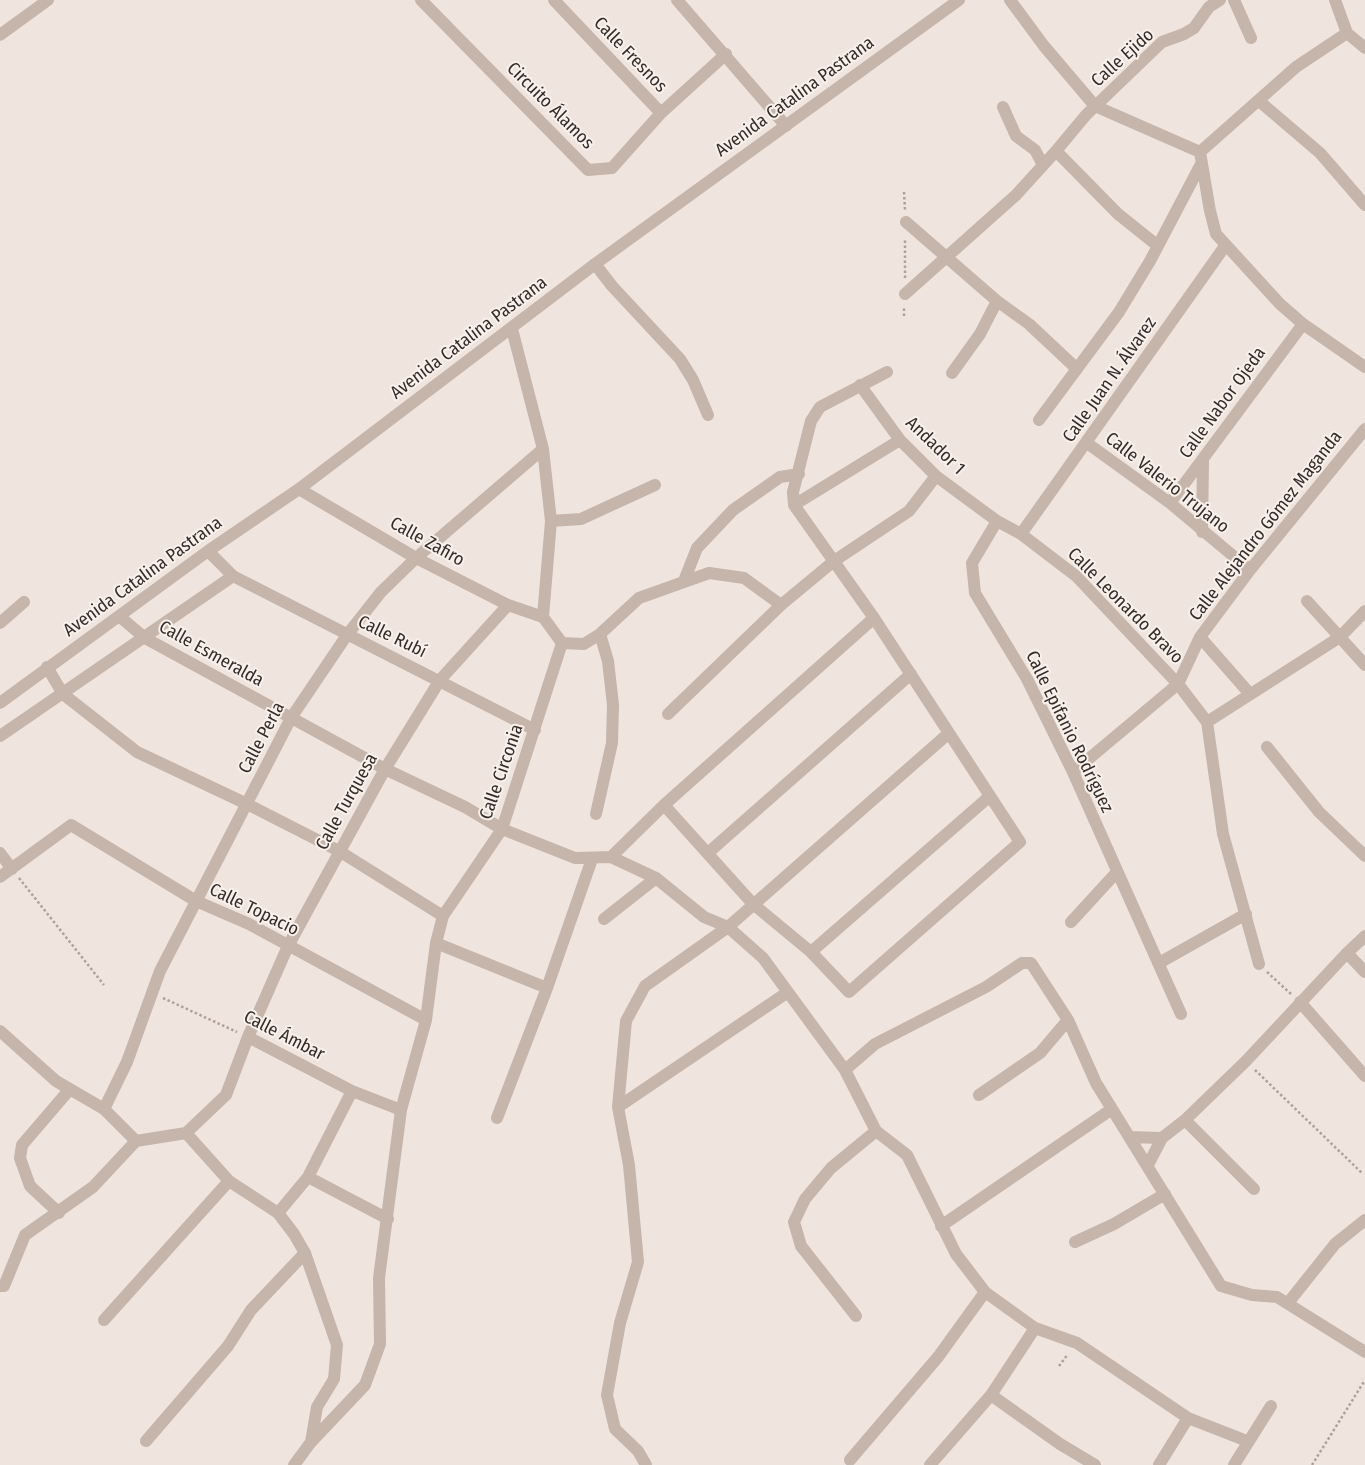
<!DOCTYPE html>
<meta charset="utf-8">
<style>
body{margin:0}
canvas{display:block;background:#efe5de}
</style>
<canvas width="1365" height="1465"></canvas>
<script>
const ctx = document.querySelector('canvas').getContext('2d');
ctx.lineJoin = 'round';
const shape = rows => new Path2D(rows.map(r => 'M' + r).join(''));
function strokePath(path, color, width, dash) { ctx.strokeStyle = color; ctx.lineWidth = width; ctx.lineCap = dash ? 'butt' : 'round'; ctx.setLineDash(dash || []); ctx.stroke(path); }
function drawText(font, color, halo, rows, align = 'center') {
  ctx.font = font + ' "Fira Sans Condensed",sans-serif'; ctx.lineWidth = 4; ctx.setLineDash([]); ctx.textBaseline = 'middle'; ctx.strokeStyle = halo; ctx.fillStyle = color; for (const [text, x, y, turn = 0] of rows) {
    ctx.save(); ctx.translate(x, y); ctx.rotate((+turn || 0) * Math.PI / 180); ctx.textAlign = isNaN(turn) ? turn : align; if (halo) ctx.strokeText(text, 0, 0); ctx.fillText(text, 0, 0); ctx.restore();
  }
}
const path = shape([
 [904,192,905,210],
 [905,278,905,238],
 [904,316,904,306],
 [19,878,104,985],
 [1267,972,1291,994],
 [163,998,237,1032],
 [1255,1070,1362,1173],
 [1059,1366,1068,1354],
 [1312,1465,1365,1380]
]);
const minor = shape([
 [421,0,588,170,612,168,661,113,726,54],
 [554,0,661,113],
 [677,0,786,126],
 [1010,0,1044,46,1095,106,1200,152,1210,211,1216,234,1280,304,1303,324,1365,367],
 [1234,0,1251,38],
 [1335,0,1347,33,1365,48],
 [0,35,48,0],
 [1259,101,1320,153,1365,205],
 [1003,107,1016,136,1035,150,1043,165],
 [1056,151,1118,214,1158,246],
 [1200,152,1296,67,1347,33],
 [906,222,997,301,1029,324,1077,369],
 [595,264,612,286,680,359,693,380,708,415],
 [905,294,1016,195,1056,151,1086,115,1162,42,1184,34,1194,28,1209,7,1220,0],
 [952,373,980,334,997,301],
 [860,385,900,440,936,476,997,521,1021,534,1076,576,1178,684,1207,722,1223,834,1259,964],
 [1039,420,1119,312,1150,261,1201,164],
 [1087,443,1170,503,1250,570],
 [299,489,416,558,508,605,543,617],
 [1170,503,1303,324],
 [794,505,900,440],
 [551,521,581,519,655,485],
 [997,521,972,563,975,593,1027,679,1073,772,1181,1014],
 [1202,532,1203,461],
 [1021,534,1225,246],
 [233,576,535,730],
 [684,581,697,548,733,510,780,477,799,474],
 [1307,601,1365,665],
 [119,616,145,638,385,769,465,807,502,829,575,858,611,857,656,878,704,917,728,927,763,958,845,1070,876,1131,907,1155,956,1254,985,1292,1035,1328,1077,1343,1188,1418,1247,1441],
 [0,623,24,602],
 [1200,637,1250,694],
 [562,643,584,644,600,634,639,598,709,573,744,578,781,605],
 [47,667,63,694,137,752,247,804,339,851,443,916],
 [0,703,208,551,299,489,595,264,959,0],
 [668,714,781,605,834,561,909,511,936,476],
 [1207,722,1340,637,1365,611],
 [0,736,233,576,208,551],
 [1267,747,1319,812,1365,856],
 [1073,772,1178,684,1200,637,1250,570,1365,429],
 [664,805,753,904,811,952,849,992,1020,842,874,618,794,505,793,492,811,421,820,407,887,372],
 [596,814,612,743,613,705,608,661,600,634],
 [709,852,911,674],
 [0,853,12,869],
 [611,857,664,805,874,618],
 [0,877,71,825,196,901,249,924,426,1020],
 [604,919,656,878],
 [1071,922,1116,873],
 [1365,936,1347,953,1365,972],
 [436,943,547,988],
 [811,952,990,796],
 [1159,963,1246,914],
 [1300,1002,1365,1076],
 [0,1031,56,1081,104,1109,136,1141],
 [248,1037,352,1091,401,1110],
 [845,1070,875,1044,986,987,1022,963,1031,963,1068,1020,1096,1083,1221,1286,1252,1295,1277,1297,1365,1352],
 [979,1095,1040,1053,1068,1020],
 [618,1107,788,992],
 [104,1109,127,1062,160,971,291,718,347,635,381,592,416,558,543,449],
 [497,1118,547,988,592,859],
 [1185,1120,1254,1189],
 [186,1133,229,1181,278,1213,294,1234,305,1253,337,1345,334,1379,317,1407,311,1442],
 [1130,1137,1162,1138],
 [1148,1165,1162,1138,1185,1120,1246,1061,1347,953],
 [308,1177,388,1219],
 [59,1213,30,1186,20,1158,22,1145,70,1089],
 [278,1213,308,1177,352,1091],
 [941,1226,1112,1109],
 [1075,1242,1114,1224,1165,1194],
 [0,1286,4,1286,25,1235,93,1187,136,1141,186,1133,226,1095,248,1037,288,946,385,769,440,680,508,605],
 [1288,1303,1335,1244,1365,1220],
 [856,1316,801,1246,794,1222,805,1199,831,1168,876,1131],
 [104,1320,229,1181],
 [991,1395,1060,1444,1095,1465],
 [146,1441,228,1346,251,1310,305,1253],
 [850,1460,938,1357,985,1292],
 [294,1465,311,1442,365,1385,380,1344,379,1278,401,1110,426,1020,436,943,443,916,502,829,562,643,543,617,551,521,543,449,512,329],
 [646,1465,638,1451,615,1429,607,1395,620,1323,638,1262,629,1165,618,1107,626,1021,645,986,728,927,949,733],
 [930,1465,991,1395,1035,1328],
 [1159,1465,1188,1418],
 [1234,1465,1271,1406]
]);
const streetNames = [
 ["Calle Fresnos",630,55,46],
 ["Calle Ejido",1123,58,-42],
 ["Avenida Catalina Pastrana",795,97,-36],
 ["Circuito Álamos",550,106,45],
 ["Avenida Catalina Pastrana",469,338,-37],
 ["Calle Juan N. Álvarez",1110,380,-55],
 ["Calle Nabor Ojeda",1223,403,-54],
 ["Andador 1",935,446,44],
 ["Calle Valerio Trujano",1167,483,38],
 ["Calle Alejandro Gómez Maganda",1266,526,-52],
 ["Calle Zafiro",427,542,29],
 ["Avenida Catalina Pastrana",143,577,-36],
 ["Calle Leonardo Bravo",1125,606,45],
 ["Calle Rubí",392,637,26],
 ["Calle Esmeralda",211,654,29],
 ["Calle Epifanio Rodríguez",1069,732,64],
 ["Calle Perla",262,738,-62],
 ["Calle Circonia",502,772,-71],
 ["Calle Turquesa",347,802,-61],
 ["Calle Topacio",254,910,26],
 ["Calle Ámbar",284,1036,27]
];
strokePath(path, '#b29f96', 2.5, [2.5, 2.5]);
strokePath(minor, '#c6b5ab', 12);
drawText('18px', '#352c2a', '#f8f0ea', streetNames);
</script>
